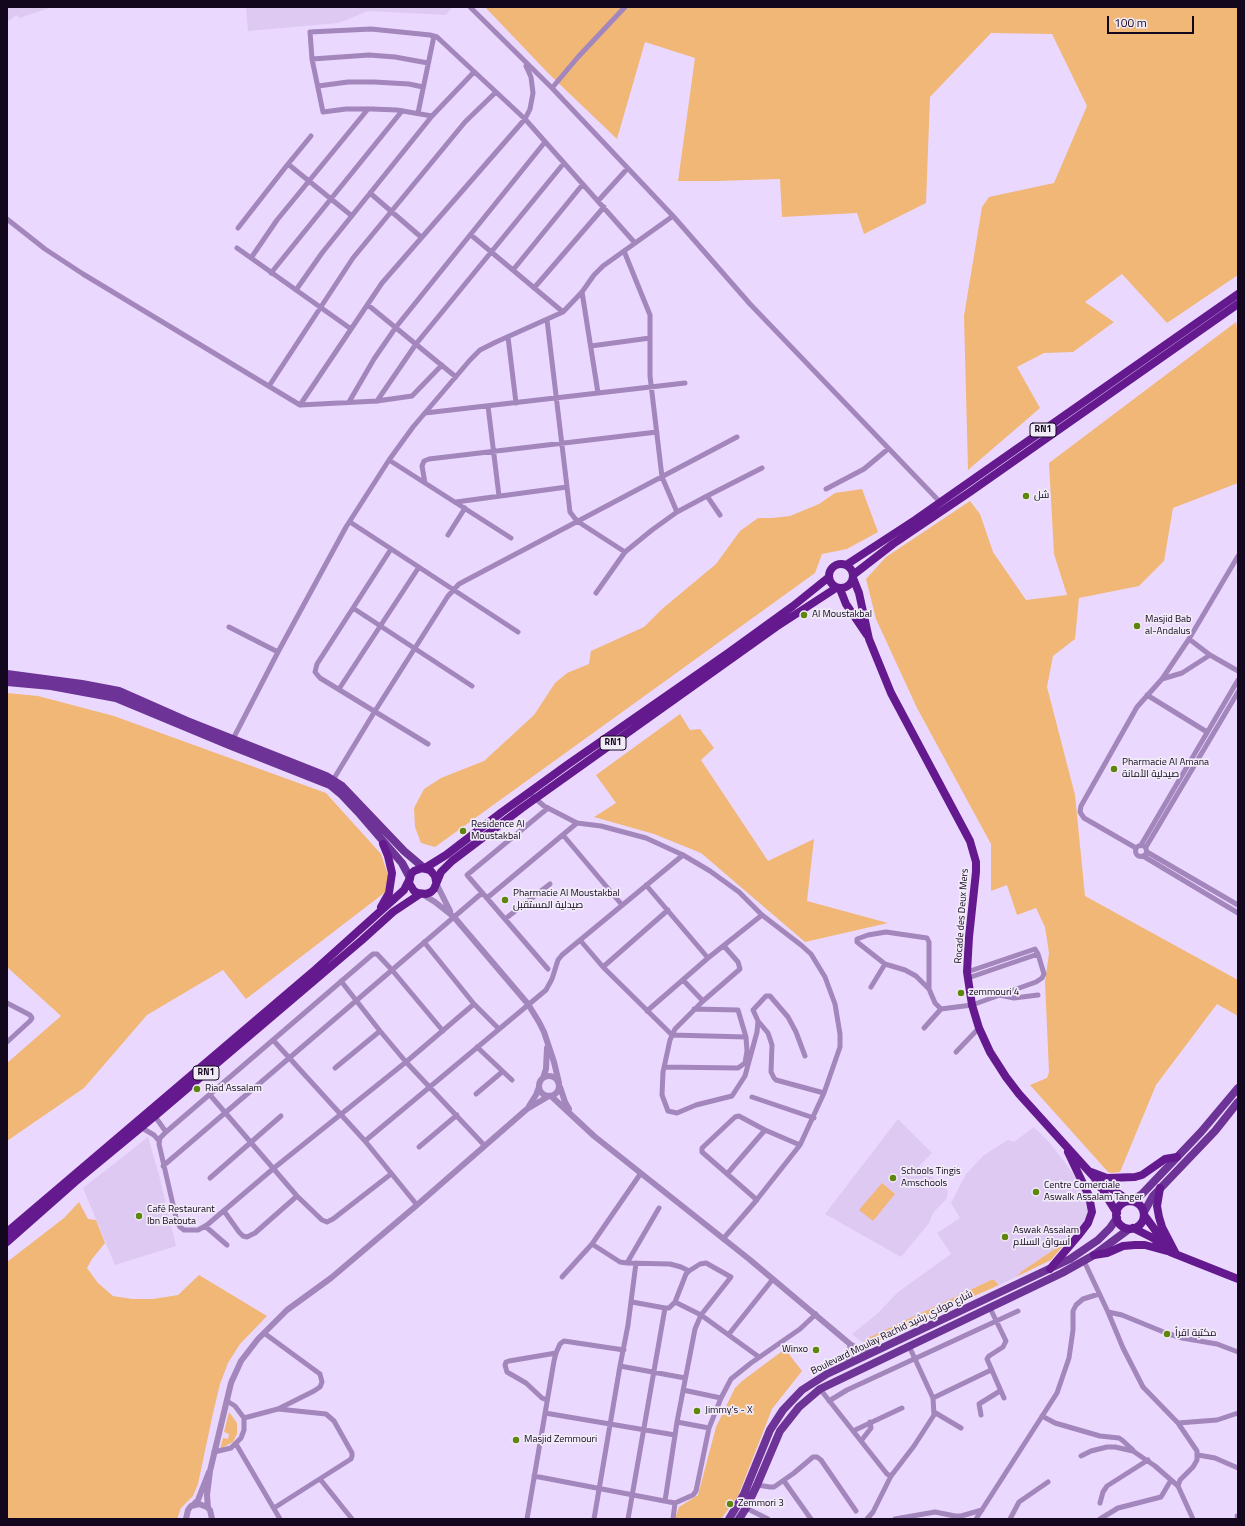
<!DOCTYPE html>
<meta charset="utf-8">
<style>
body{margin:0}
#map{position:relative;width:1245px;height:1526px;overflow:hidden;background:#ebd8fe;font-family:"Titillium Web",sans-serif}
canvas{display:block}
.frame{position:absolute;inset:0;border:8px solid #13071d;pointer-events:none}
.scale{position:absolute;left:1107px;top:16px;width:87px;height:18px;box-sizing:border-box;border:2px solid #13071d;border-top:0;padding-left:5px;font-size:12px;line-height:14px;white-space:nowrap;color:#13071d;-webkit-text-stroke:3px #f1ebf8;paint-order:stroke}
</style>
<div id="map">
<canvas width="1245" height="1526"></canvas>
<div class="frame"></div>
<div class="scale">100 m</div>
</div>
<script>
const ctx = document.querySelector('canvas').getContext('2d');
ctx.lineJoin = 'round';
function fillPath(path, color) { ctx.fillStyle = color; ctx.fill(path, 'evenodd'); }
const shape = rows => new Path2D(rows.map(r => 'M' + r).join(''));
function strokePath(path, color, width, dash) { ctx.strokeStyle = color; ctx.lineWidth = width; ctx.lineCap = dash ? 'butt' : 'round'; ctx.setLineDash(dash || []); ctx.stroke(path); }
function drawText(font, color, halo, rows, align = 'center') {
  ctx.font = font + ' "Titillium Web",Cairo,sans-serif'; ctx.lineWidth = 3.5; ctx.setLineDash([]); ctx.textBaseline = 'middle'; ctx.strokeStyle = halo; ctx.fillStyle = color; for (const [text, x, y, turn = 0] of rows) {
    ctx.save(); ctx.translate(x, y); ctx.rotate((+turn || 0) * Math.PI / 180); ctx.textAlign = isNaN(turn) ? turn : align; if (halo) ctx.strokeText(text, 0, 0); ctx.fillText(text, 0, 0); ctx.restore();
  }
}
const built = shape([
 [7,7,52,7,19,18,17,15,7,22],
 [246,7,452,7,446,15,368,11,339,23,248,31],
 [898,1119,932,1153,919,1166,948,1191,947,1198,933,1213,929,1223,901,1257,825,1214],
 [1034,1127,1049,1142,1075,1176,1089,1202,1088,1216,1068,1240,1022,1271,1016,1277,999,1285,994,1280,991,1280,868,1338,863,1343,852,1334,877,1314,898,1292,951,1254,937,1233,960,1218,951,1203,966,1174,984,1155,1008,1140,1014,1142],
 [148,1137,159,1175,176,1246,115,1265,83,1188]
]);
const green = shape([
 [485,7,1238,7,1238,275,1167,323,1122,274,1085,302,1114,322,1073,352,1044,353,1017,367,1040,408,968,470,964,316,982,207,989,197,1054,183,1087,106,1052,34,991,33,930,97,926,203,864,234,857,213,782,217,780,179,716,181,678,181,695,58,645,42,617,139,549,74],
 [1236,322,1238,334,1238,483,1173,508,1164,561,1139,586,1079,598,1075,639,1053,656,1047,687,1075,795,1085,896,1238,980,1238,1016,1217,1004,1156,1085,1120,1172,1111,1173,1108,1172,1030,1085,1047,1078,1049,1072,1045,982,1049,953,1045,927,1036,908,1017,915,1007,885,991,891,991,844,917,708,876,619,866,579,886,557,970,501,980,514,993,552,1026,600,1067,595,1054,554,1049,463],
 [862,489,878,532,847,549,822,554,815,573,435,847,421,843,415,827,414,808,424,789,441,778,484,761,534,715,555,683,567,673,589,664,591,651,644,627,662,609,716,564,740,531,758,518,772,518,790,516,819,504,835,493],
 [7,693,38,696,114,716,326,793,381,854,392,887,246,999,223,970,147,1015,84,1088,7,1141,7,1063,61,1016,7,967],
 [680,714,690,730,700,729,714,748,701,760,768,861,814,839,807,901,888,923,805,942,701,853,654,834,594,817,616,803,596,775],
 [882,1183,895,1194,873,1221,859,1210],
 [79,1202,88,1219,96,1220,105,1243,92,1259,87,1268,98,1283,113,1296,132,1299,153,1299,178,1295,199,1275,267,1316,240,1344,228,1363,220,1384,213,1413,198,1484,193,1496,181,1508,177,1519,92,1519,91,1518,84,1519,7,1519,7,1262,64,1218],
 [1068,1240,1051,1260,1016,1277,1022,1271],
 [991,1280,994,1280,999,1285,972,1297,968,1295,950,1303,949,1308,868,1346,863,1343,868,1338],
 [785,1349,802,1371,772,1409,738,1496,721,1519,675,1519,679,1507,698,1495,716,1427,735,1388,742,1381],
 [229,1412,237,1423,237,1434,233,1442,220,1449,223,1438,228,1439,229,1434,224,1432]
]);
const minor = shape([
 [470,7,552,88,673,216,750,304,940,502],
 [312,59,369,55,395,57,428,63],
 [318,86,348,82,374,82,409,84,423,87],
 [552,88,578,57,625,7],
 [418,113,434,36],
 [432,116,397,110,372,109,346,109,323,112,312,59,310,32,371,29,430,35,437,37,525,119,635,243],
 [288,164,352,216],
 [370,193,421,237],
 [598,201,627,169],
 [7,219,45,249,83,274,300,405,377,401,412,396,442,365],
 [238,228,288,164,311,136],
 [471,235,563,312],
 [237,248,351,329],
 [624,251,650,315,650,376,662,477,677,512],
 [251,258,277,220,368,109],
 [513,270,583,184],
 [271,273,402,111],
 [534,288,604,207],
 [296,290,322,253,432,116,474,72],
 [582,292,598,393],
 [368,305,456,377],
 [547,320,570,512,577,521,625,552],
 [508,337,516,403],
 [591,346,650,338],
 [269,386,353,258,465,122,496,92],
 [377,401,416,344,564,163],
 [349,402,374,359,396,327,545,142],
 [300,405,382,283,525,119,530,109,533,93,531,77,526,66],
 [488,406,499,496],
 [425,413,685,383],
 [389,460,511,538],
 [425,483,422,466,424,461,429,459,657,432],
 [826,489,864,469,888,449],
 [707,496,720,515],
 [456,502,567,487],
 [350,522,518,632],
 [448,535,465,508],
 [391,549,317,664,315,672,320,678,428,744],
 [596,593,625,552,652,530,677,512,707,496,762,468],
 [353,608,472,686],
 [229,627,278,652],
 [1189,639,1210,655,1238,671],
 [1162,679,1182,673,1210,655],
 [339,689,419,567],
 [1147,695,1207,732],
 [233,739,278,652,346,527,389,460,413,427,470,360,480,350,496,342,563,312,582,292,594,275,603,266,673,216],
 [333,780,375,711,448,596,459,584,737,437],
 [529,793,544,806,577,823,601,826,646,838,683,855,710,871,739,892,762,915,801,945,811,954,825,977,835,1004,840,1034,840,1047,824,1093,800,1145,755,1202,723,1239],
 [563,835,622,905],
 [1141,845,1238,680],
 '1135.5 851a5.5 5.5 0 1 1 11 0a5.5 5.5 0 1 1-11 0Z',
 [1146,847,1238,692],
 [1136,848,1084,818,1080,812,1081,806,1137,707,1162,679,1189,639,1238,556],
 [1147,852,1238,905],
 [1143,856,1238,913],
 [646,885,708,958],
 [487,898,577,823],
 [505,919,550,884],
 [580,940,603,967,672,1035,746,1037],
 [424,942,474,1004],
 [724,946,738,962,740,969,703,1001,675,1029,670,1040,663,1072,662,1095,668,1111,677,1113,696,1105,732,1096,745,1076,757,1032,758,1021,753,1010,766,996,770,996,788,1017,796,1032,805,1056],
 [603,967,668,910],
 [548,969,467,875,548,808],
 [968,978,1038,954],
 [683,980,703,1001],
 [341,981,380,1031,406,1062,485,1146],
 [871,987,885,964],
 [929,989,929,942,927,938,886,932,868,935,857,939,857,942,885,964,905,970,916,976,929,989,935,1003,941,1009,972,1005,1036,982,1042,978,1044,974,1038,954,1035,949,967,972],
 [999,995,1014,998,1038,995],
 [7,1003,30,1015,32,1018,30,1021,7,1042],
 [647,1011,708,958,762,915],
 [758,1021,768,1033,772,1045,771,1072,774,1078,776,1080,824,1093],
 [924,1028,941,1009],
 [273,1040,365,1141,417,1205],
 [477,1047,512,1080],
 [956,1052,979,1028],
 [664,1067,738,1068,745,1063,747,1051,746,1037,738,1010,694,1009],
 [335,1068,380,1031],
 [476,1094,502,1072],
 [210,1095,297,1196,255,1233,247,1237,243,1236,239,1232,224,1211],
 [752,1097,814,1118],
 [154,1115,166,1132,160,1138,159,1144,177,1222,180,1227,184,1230,198,1230,207,1225,274,1168,406,1062,474,1004,499,1029],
 [142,1128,154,1135,159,1141],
 [166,1132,373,954,377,954,392,970,443,1031],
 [365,1141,546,990,552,979,558,960,562,955,683,855],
 [419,1147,457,1115],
 [163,1166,482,893],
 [727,1174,765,1130],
 [210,1178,281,1116],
 [297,1196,322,1220,327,1222,333,1219,391,1174],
 [757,1200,702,1152,702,1148,735,1117,739,1116,765,1130,800,1145],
 [205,1226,227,1245],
 [592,1244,620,1262,627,1263,670,1264,681,1267,689,1271,686,1274,675,1302,669,1308,665,1308,632,1302],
 [1084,1261,1108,1312,1123,1348,1143,1387,1178,1423,1197,1451,1197,1460,1193,1467,1180,1480,1178,1486,1193,1519],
 [627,1263,659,1208],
 [562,1277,592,1244,641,1173],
 [675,1302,701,1315,759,1357],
 [990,1308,1006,1341,1003,1347,989,1356,987,1359,1004,1398],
 [1108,1312,1122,1315,1166,1333,1182,1338,1217,1344,1238,1352],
 [729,1334,773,1279],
 [620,1366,685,1378],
 [820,1389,887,1474,891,1476],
 [683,1390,721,1398],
 [933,1398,991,1370],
 [547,1400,542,1398,526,1383,507,1372,505,1365,506,1362,509,1361,556,1353],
 [829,1401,847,1390,1018,1311],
 [934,1412,961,1428],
 [545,1413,675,1435],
 [981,1415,979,1404,1000,1391],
 [1042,1416,1055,1423,1100,1436,1119,1438,1122,1440,1133,1450],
 [244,1418,278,1409,314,1391,320,1387,322,1382,320,1374,264,1333],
 [677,1422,709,1428],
 [1178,1423,1217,1420,1238,1413],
 [853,1431,902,1408],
 [861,1441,871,1428,870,1422],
 [236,1444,280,1519],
 [214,1452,231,1448,241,1438,244,1430,244,1418,235,1406,227,1401],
 [1198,1455,1215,1458,1238,1468],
 [1081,1456,1091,1451,1107,1447,1115,1447,1133,1451,1155,1466,1178,1486],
 [534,1476,675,1503,693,1495,696,1491,709,1428,721,1398,731,1379,751,1363,800,1329,816,1314],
 [320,1479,352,1519],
 [784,1481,811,1519],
 [757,1485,770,1487,774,1487,794,1473,813,1457,817,1457,821,1460,856,1511],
 [665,1501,677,1422,695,1329,701,1315,731,1277,706,1263,700,1264,689,1271],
 [1100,1503,1103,1492,1107,1486,1148,1460],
 [274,1508,351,1459,352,1456,352,1453,334,1421,326,1414,278,1409],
 [746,1508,768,1519],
 [1237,1516,1238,1516],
 [527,1519,554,1361,556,1353,560,1344,564,1341,624,1350],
 [594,1519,620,1366,628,1325,636,1263],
 [628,1519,665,1308],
 [673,1519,675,1503],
 [867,1519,873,1512,891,1476,914,1446,934,1415,933,1398,909,1346],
 [895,1519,935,1512,955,1516,961,1516,982,1510],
 [976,1519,1057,1393,1069,1358,1073,1330,1073,1311,1076,1305,1083,1299,1099,1294],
 [1010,1519,1019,1502,1048,1482],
 [1100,1519,1118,1508,1161,1497,1171,1480]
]);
const tertiary = shape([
 [436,883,450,911],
 [422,894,435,902,454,917,528,1004,539,1022,544,1032,554,1062,559,1083],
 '539 1086a10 10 0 1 1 20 0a10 10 0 1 1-20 0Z',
 [543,1078,546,1069,547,1048],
 [560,1087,565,1102,569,1109],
 [551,1096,594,1136,749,1259,850,1344,861,1351,872,1352],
 [529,1106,536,1095,539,1087],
 [846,1364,849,1361,851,1355,850,1344],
 [194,1504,198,1500,209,1472],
 [208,1508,207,1495,210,1471,231,1383,241,1361,258,1339,287,1310,331,1278,417,1205,527,1109,549,1096],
 [186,1519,188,1510,191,1506,199,1504,207,1507,210,1510,212,1519]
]);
const primary = shape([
 [7,674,82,684,119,691,187,721,326,776,342,786,404,851,424,868],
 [7,682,51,686,116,698,229,745,330,785,342,795,358,812,402,863,410,878],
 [1131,1201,1142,1194,1201,1132,1238,1088],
 [1144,1212,1153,1196,1215,1131,1238,1102],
 [729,1519,744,1494,770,1430,783,1410,802,1390,827,1374,1070,1259,1098,1240,1110,1228,1117,1218],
 [739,1519,746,1508,757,1485,780,1431,799,1407,820,1389,1062,1273,1094,1255,1129,1229]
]);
const trunk = shape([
 '829 576a12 12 0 1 1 24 0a12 12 0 1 1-24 0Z',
 [846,565,915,520,1238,294],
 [853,575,893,544,970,492,1238,304],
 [853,578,859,593,869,639,891,693,970,841,976,862,976,872,969,937,967,972,972,1005,979,1028,990,1052,1006,1077,1019,1094,1094,1177,1117,1213],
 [840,589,846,604,867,635],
 [425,868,446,855,502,812,567,765,728,653,793,606,829,577],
 [436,881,435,876,430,870,422,868,414,871,411,874,409,883,414,891,418,893,426,894,431,892,434,889,441,872,452,861,522,808,776,627,836,588],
 [381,907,389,893,392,873,388,856,383,844],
 [1091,1172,1107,1178,1135,1177,1142,1175,1165,1159,1177,1157],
 [1098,1180,1130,1201],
 [1160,1188,1157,1206,1159,1217,1162,1227,1176,1254],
 '1116 1215a14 14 0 1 1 28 0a14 14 0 1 1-28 0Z',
 [1144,1215,1164,1242],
 [1133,1228,1153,1238,1170,1252,1238,1279],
 [7,1232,316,969,404,890,409,880],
 [7,1242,75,1182,155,1116,362,940,393,912,420,894],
 [1094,1255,1107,1253,1123,1246,1135,1245,1145,1245,1167,1251],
 [1050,1269,1078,1236,1088,1223,1092,1212,1089,1196,1068,1152]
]);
const markers = [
 [1026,496,4,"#5e860d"],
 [804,615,4,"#5e860d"],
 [1137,626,4,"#5e860d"],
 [1114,769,4,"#5e860d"],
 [463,831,4,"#5e860d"],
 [505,900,4,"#5e860d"],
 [961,993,4,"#5e860d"],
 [197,1089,4,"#5e860d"],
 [893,1178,4,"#5e860d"],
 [1036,1192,4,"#5e860d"],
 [139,1216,4,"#5e860d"],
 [1005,1237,4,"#5e860d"],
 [1167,1334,4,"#5e860d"],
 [816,1350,4,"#5e860d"],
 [697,1411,4,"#5e860d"],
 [516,1440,4,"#5e860d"],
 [730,1504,4,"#5e860d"]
];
const shields = [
 [1043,430,26],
 [613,743,26],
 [206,1073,26]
];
const shieldNames = [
 ["RN1",1043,430],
 ["RN1",613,743],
 ["RN1",206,1073]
];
const poiNames = [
 ["شل",1034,496],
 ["Al Moustakbal",812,615],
 ["Masjid Bab",1145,620],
 ["al-Andalus",1145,632],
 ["Pharmacie Al Amana",1122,763],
 ["صيدلية الأمانة",1122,775],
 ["Residence Al",471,825],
 ["Moustakbal",471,837],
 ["Pharmacie Al Moustakbal",513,894],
 ["صيدلية المستقبل",513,906],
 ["zemmouri 4",969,993],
 ["Riad Assalam",205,1089],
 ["Schools Tingis",901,1172],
 ["Amschools",901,1184],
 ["Centre Comerciale",1044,1186],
 ["Aswalk Assalam Tanger",1044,1198],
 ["Café Restaurant",147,1210],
 ["Ibn Batouta",147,1222],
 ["Aswak Assalam",1013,1231],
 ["أسواق السلام",1013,1243],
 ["مكتبة اقرأ",1175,1334],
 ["Winxo",808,1350,"right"],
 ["Jimmy's - X",705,1411],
 ["Masjid Zemmouri",524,1440],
 ["Zemmori 3",738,1504]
];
const streetNames = [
 ["Rocade des Deux Mers",962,916,-86],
 ["Boulevard Moulay Rachid شارع مولاي رشيد",892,1333,-26]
];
fillPath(built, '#dec9f3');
fillPath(green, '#f1b777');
strokePath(minor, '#a286bc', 5);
strokePath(tertiary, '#a286bc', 6);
strokePath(primary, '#6d3396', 8);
strokePath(trunk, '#641a8e', 8);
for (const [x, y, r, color] of markers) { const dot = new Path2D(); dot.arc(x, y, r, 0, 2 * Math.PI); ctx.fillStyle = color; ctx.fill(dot); strokePath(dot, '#f1ebf8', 1.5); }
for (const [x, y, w] of shields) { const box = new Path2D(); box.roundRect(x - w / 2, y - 7, w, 14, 3); ctx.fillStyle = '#f1ebf8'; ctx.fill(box); strokePath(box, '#13071d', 1); }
drawText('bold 9px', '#13071d', null, shieldNames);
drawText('10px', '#13071d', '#f1ebf8', poiNames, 'left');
drawText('10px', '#13071d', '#f1ebf8', streetNames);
</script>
